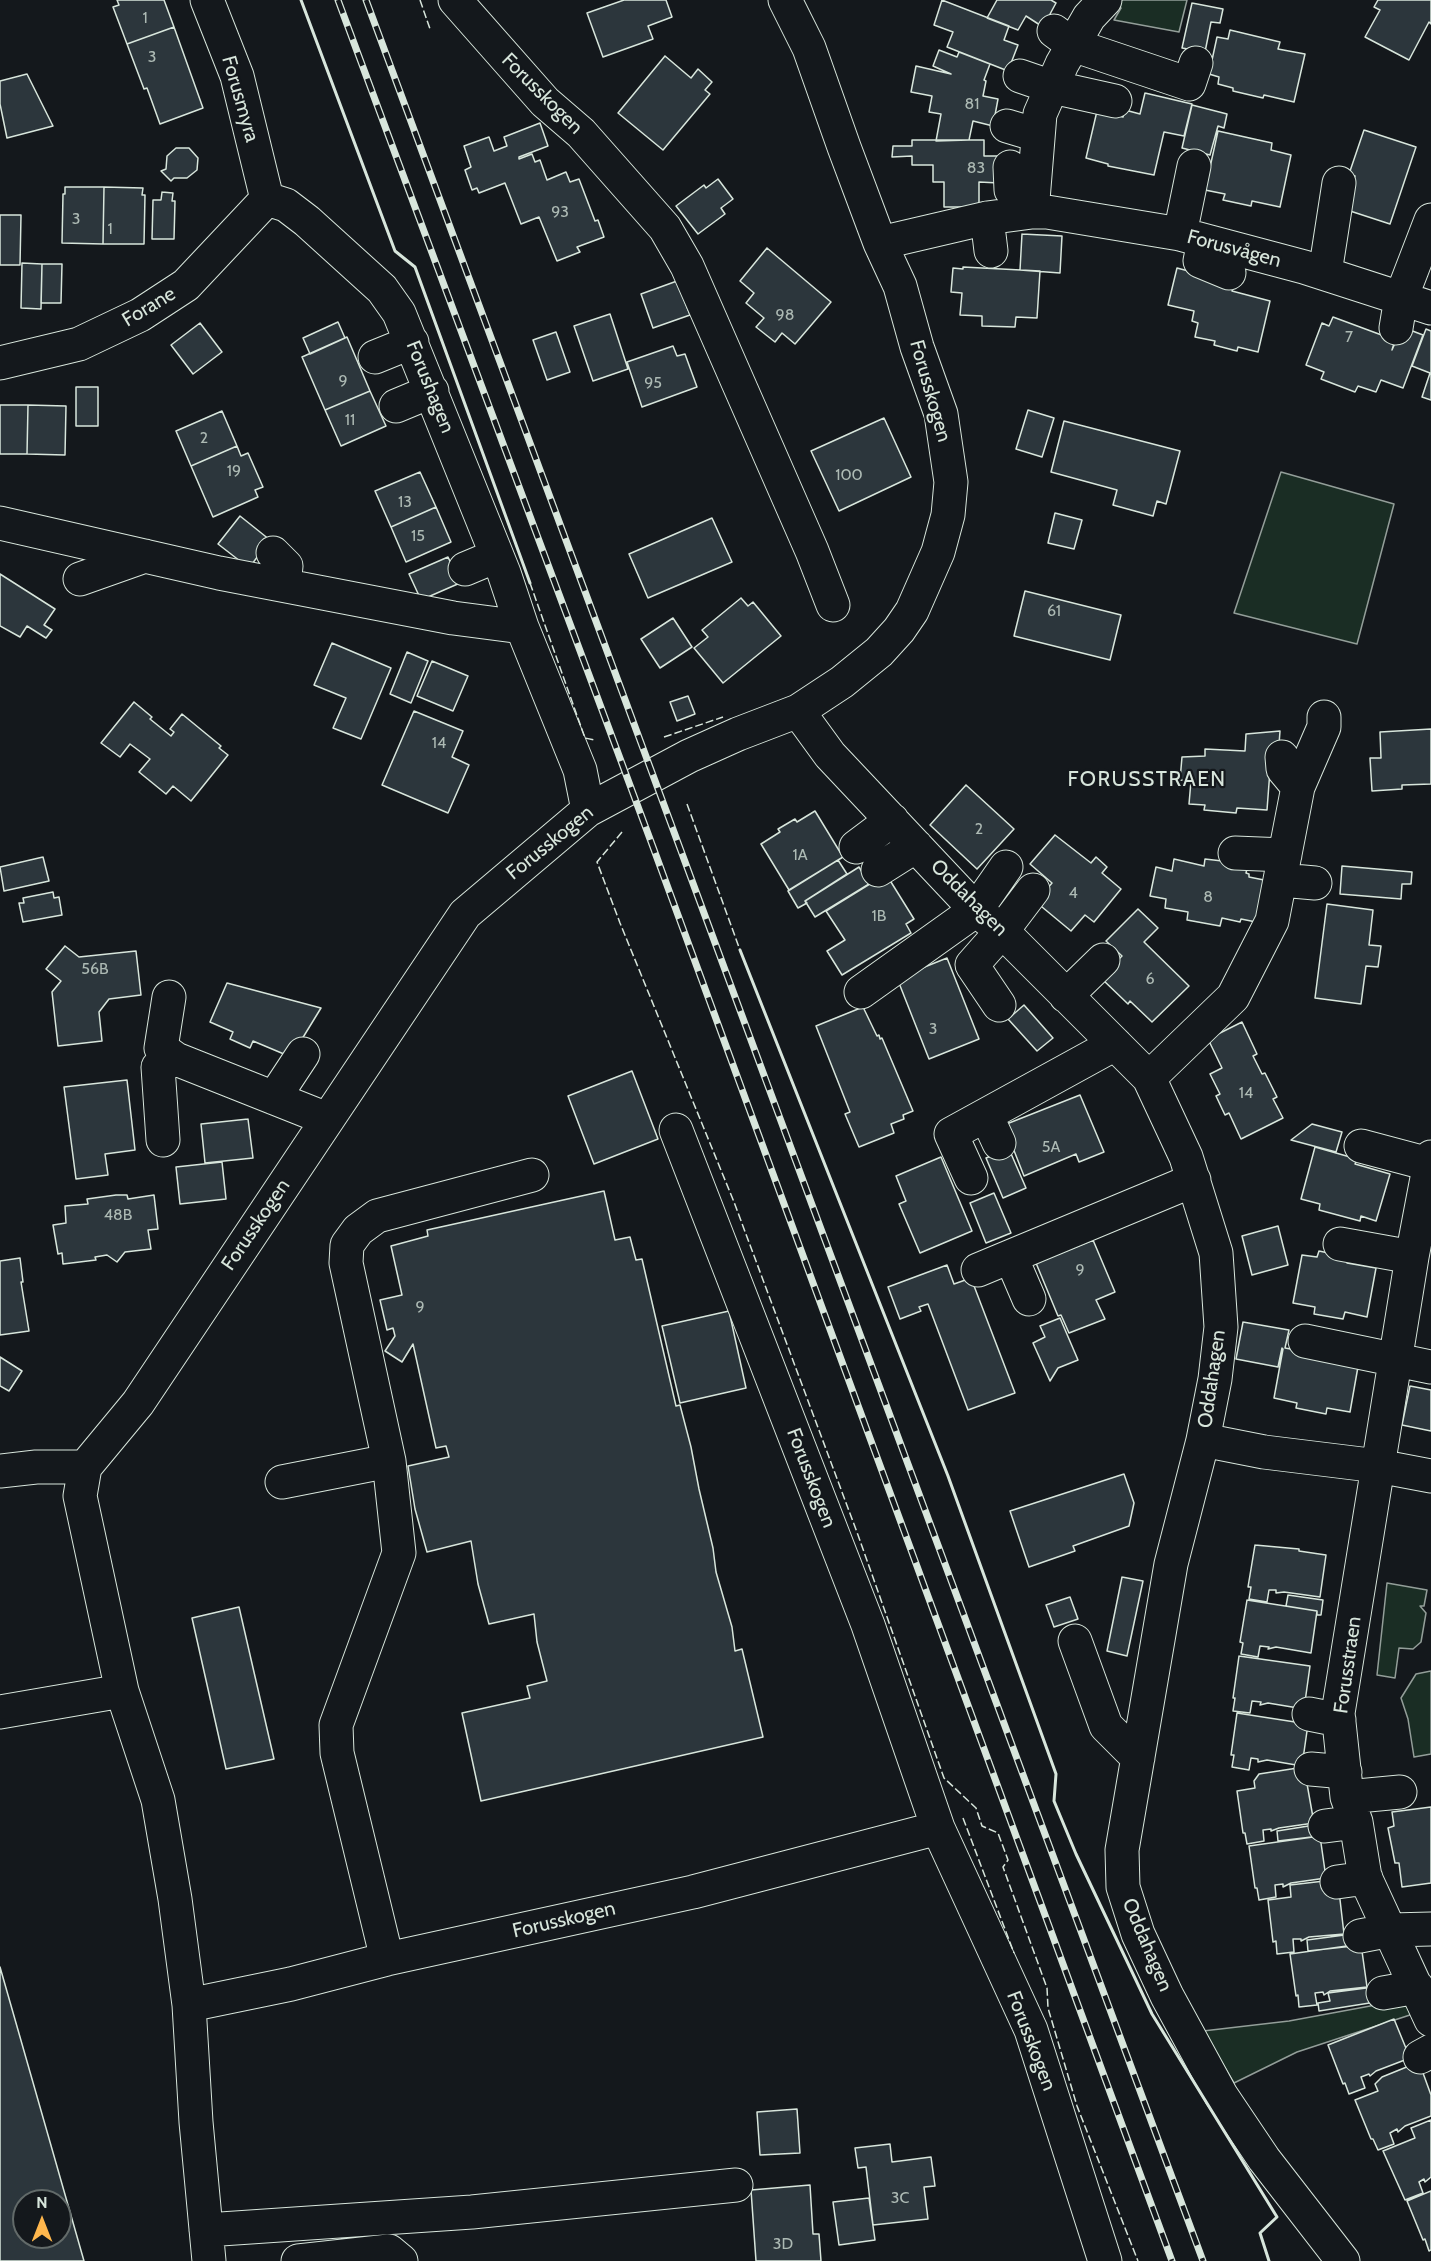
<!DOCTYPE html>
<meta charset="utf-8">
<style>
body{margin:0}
#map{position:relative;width:1431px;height:2261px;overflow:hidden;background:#14181c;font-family:Cabin,sans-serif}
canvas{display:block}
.north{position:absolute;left:12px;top:2189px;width:60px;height:60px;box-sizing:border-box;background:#14181c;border:2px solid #626a69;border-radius:50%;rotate:0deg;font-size:16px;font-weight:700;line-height:24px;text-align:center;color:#d8e6dc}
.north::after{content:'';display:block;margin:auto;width:21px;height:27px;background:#ffb74d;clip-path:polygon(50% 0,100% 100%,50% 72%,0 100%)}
</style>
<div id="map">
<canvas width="1431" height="2261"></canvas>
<div class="north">N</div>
</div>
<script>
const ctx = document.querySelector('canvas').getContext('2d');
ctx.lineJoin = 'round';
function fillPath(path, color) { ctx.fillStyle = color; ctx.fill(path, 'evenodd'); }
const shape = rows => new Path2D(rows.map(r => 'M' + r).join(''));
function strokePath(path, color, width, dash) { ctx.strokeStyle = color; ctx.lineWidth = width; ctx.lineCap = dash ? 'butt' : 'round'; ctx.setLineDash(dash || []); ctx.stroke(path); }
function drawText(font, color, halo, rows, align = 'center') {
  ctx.font = font + ' Cabin,sans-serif'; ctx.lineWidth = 4.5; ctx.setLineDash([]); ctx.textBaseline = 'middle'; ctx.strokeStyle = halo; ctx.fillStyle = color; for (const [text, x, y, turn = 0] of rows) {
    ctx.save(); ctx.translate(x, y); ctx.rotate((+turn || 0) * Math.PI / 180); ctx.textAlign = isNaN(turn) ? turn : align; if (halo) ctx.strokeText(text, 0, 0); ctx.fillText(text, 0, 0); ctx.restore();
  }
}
const green = shape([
 [1122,0,1187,0,1179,32,1114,20,1121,8,1118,5,1122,0],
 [1281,472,1394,504,1357,644,1234,613,1281,472],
 [1387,1583,1427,1590,1424,1606,1420,1606,1426,1613,1421,1642,1413,1649,1399,1648,1395,1678,1377,1675,1387,1583],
 [1431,1671,1431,1754,1414,1757,1408,1719,1401,1698,1416,1674,1431,1671],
 [1408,1999,1416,2013,1297,2052,1234,2083,1203,2031,1289,2021,1408,1999]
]);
const building = shape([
 [117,0,164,0,174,27,127,44,113,7,119,5,117,0],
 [624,0,666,0,672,17,648,26,653,39,603,57,587,13,624,0],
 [942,0,1009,26,1004,40,1018,45,1008,71,947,47,953,32,934,25,942,0],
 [997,0,1051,0,1056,3,1043,27,1026,16,1018,30,987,18,997,0],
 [1378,0,1431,0,1431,24,1429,22,1409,60,1365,37,1380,10,1374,7,1378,0],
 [1192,3,1223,9,1220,23,1211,22,1205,52,1182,48,1192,3],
 [174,27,203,108,160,124,147,88,144,89,127,44,174,27],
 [1230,30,1280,42,1278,49,1305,54,1294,102,1264,95,1263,98,1233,91,1233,88,1218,84,1219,77,1209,74,1217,37,1228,39,1230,30],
 [939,50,957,57,959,52,990,64,984,80,986,81,983,96,998,99,993,126,973,121,969,140,936,141,941,114,929,112,932,96,911,92,916,66,951,74,933,66,939,50],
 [665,56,691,78,698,69,712,82,705,90,710,94,663,150,618,113,665,56],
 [27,74,53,126,7,138,0,104,0,81,27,74],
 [1145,93,1192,104,1184,136,1164,132,1154,175,1108,166,1108,164,1086,158,1097,111,1123,117,1125,110,1140,114,1145,93],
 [1192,105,1227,114,1224,128,1218,126,1210,155,1182,148,1192,105],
 [540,123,548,146,519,157,519,159,532,154,535,162,540,160,547,180,566,172,570,182,579,179,595,221,598,220,604,237,577,247,580,252,557,261,539,217,521,224,505,183,479,193,477,188,472,190,465,170,471,167,464,146,489,137,494,151,507,146,504,137,540,123],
 [1364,130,1416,147,1390,224,1344,209,1355,176,1349,174,1364,130],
 [1218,131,1272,143,1271,150,1291,155,1280,207,1252,201,1251,206,1223,200,1225,194,1205,190,1218,131],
 [912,140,984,140,984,156,999,156,999,183,979,182,979,207,944,207,944,182,933,182,933,165,912,165,912,156,892,157,893,146,912,146,912,140],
 [176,148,189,148,198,158,197,170,187,178,174,178,171,181,161,171,166,169,167,156,176,148],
 [718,179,733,199,721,208,725,214,698,234,676,206,704,185,706,188,718,179],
 [65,187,104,187,103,244,62,243,63,194,65,194,65,187],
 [104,187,143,188,142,195,145,195,144,244,103,244,104,187],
 [162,192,173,193,172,201,175,201,174,239,152,239,153,200,161,200,162,192],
 [0,215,21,215,20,265,0,265,0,215],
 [1022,234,1062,236,1060,273,1020,270,1022,234],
 [767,248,831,302,795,344,782,333,775,342,756,327,764,318,746,303,754,293,740,281,767,248],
 [22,263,42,264,41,309,21,308,22,263],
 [42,264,62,264,61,303,41,303,42,264],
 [963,267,1040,271,1037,318,1016,317,1015,327,982,326,982,316,960,315,962,293,951,292,953,268,963,269,963,267],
 [1177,268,1234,283,1232,291,1270,301,1258,352,1238,347,1237,351,1214,345,1215,341,1195,337,1198,323,1192,321,1194,311,1168,305,1177,268],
 [677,281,690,315,653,328,641,294,677,281],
 [610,314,628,369,593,381,574,326,610,314],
 [1333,317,1395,340,1392,350,1402,327,1423,335,1403,388,1381,380,1376,392,1358,386,1355,392,1321,379,1324,372,1306,365,1322,323,1329,326,1333,317],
 [338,322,345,338,310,354,303,338,338,322],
 [200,323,222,352,193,374,171,345,200,323],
 [1426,329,1431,331,1431,400,1422,397,1430,373,1412,366,1426,329],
 [556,332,570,372,547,380,533,340,556,332],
 [347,337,370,391,325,410,302,357,347,337],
 [673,346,677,356,685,354,697,387,642,407,627,362,673,346],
 [76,387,98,387,98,426,76,426,76,387],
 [370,391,386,426,341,446,325,410,370,391],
 [0,405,28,405,27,454,0,454,0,405],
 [28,405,66,406,65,455,27,454,28,405],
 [1028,410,1054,418,1042,457,1016,449,1028,410],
 [222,411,237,446,191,466,176,431,222,411],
 [884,418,911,477,839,511,811,451,884,418],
 [1064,421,1180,451,1166,504,1157,501,1153,516,1113,505,1117,490,1051,472,1064,421],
 [237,446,241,456,248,453,263,487,255,490,258,497,213,517,191,466,237,446],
 [420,472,436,507,391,527,375,491,420,472],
 [436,507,451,542,406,562,391,527,436,507],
 [1055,513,1082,520,1074,549,1048,543,1055,513],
 [240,516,270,540,249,568,218,544,240,516],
 [712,518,732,562,648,598,629,554,712,518],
 [448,557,460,583,421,600,409,574,448,557],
 [0,574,55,609,44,625,52,630,46,638,27,626,20,637,0,626,0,574],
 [1025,591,1121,615,1110,660,1014,636,1025,591],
 [741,598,748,606,753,602,781,636,723,683,694,648,708,637,702,630,741,598],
 [673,618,692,647,660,668,641,639,673,618],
 [332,643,391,668,361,739,333,728,346,698,314,685,332,643],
 [407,652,428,661,411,703,390,694,407,652],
 [432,661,468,676,453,711,417,696,432,661],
 [688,696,695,714,677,721,670,702,688,696],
 [134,702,152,717,150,719,171,736,174,732,170,729,182,714,221,746,219,748,228,755,191,801,173,786,166,794,139,772,150,759,130,744,120,757,101,743,134,702],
 [414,711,463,731,452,757,469,765,448,813,382,785,414,711],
 [1431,729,1431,784,1402,785,1402,789,1372,791,1370,758,1381,758,1380,732,1431,729],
 [1280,731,1278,758,1271,757,1267,810,1237,808,1236,813,1204,810,1205,805,1189,804,1191,781,1180,780,1182,757,1205,756,1205,749,1245,751,1246,734,1280,731],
 [966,785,1014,829,977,869,930,825,966,785],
 [815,811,843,857,789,890,761,844,780,832,778,829,795,819,797,822,815,811],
 [1055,835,1091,863,1096,857,1107,867,1102,873,1121,889,1094,922,1085,915,1071,931,1036,902,1052,883,1030,864,1055,835],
 [43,857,49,881,4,891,0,867,43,857],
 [1174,859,1204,866,1205,859,1248,864,1246,873,1249,874,1249,877,1269,881,1261,923,1241,919,1240,922,1222,918,1220,926,1187,920,1188,912,1165,908,1166,899,1150,896,1156,867,1172,871,1174,859],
 [838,860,847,874,805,901,807,903,798,908,788,891,838,860],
 [1342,866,1412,872,1411,884,1402,884,1401,899,1340,894,1342,866],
 [859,867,869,884,815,917,805,901,859,867],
 [886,874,914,919,906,924,911,933,842,975,827,951,845,940,826,911,886,874],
 [53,892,54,898,59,897,62,915,23,922,19,903,24,903,23,898,53,892],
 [1327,904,1373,910,1369,945,1381,946,1378,967,1366,966,1361,1004,1315,998,1327,904],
 [1138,909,1158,928,1144,942,1189,986,1152,1022,1130,1001,1128,1004,1102,979,1103,975,1122,956,1106,941,1138,909],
 [65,946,79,957,136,951,141,995,109,999,99,1012,102,1041,58,1046,52,992,61,981,46,969,65,946],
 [947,958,979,1039,929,1059,897,978,947,958],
 [227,983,321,1008,291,1057,253,1041,250,1048,230,1039,233,1032,210,1022,227,983],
 [1024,1005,1053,1038,1037,1051,1008,1019,1024,1005],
 [863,1007,877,1036,879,1035,880,1039,882,1038,913,1111,903,1115,904,1119,891,1124,894,1133,859,1147,845,1114,850,1112,816,1026,863,1007],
 [1242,1022,1257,1054,1253,1056,1262,1074,1265,1073,1277,1097,1273,1099,1283,1118,1241,1139,1229,1113,1225,1115,1216,1096,1220,1094,1210,1074,1222,1068,1208,1039,1242,1022],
 [632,1071,658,1139,594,1164,568,1096,632,1071],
 [127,1080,135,1150,105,1154,108,1175,76,1179,64,1087,127,1080],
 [1080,1095,1104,1152,1079,1162,1076,1154,1024,1176,1004,1125,1080,1095],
 [248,1119,253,1158,205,1163,201,1124,248,1119],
 [1312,1124,1342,1132,1336,1152,1291,1140,1312,1124],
 [1315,1147,1357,1159,1355,1164,1390,1174,1376,1221,1361,1216,1360,1221,1319,1210,1320,1204,1301,1199,1315,1147],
 [1009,1149,1026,1188,1003,1198,986,1158,1009,1149],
 [941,1157,972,1231,920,1253,899,1204,906,1201,896,1176,941,1157],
 [222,1162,226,1199,180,1204,176,1167,222,1162],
 [604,1191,615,1240,630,1237,636,1260,642,1259,676,1406,680,1405,691,1447,699,1489,713,1548,716,1572,732,1627,735,1651,742,1649,763,1737,481,1801,462,1713,530,1698,527,1686,547,1681,537,1642,534,1614,489,1624,478,1584,471,1541,427,1552,415,1509,408,1466,449,1457,446,1446,436,1448,413,1344,402,1362,385,1351,395,1336,393,1328,387,1330,380,1300,402,1295,391,1246,428,1236,427,1230,604,1191],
 [994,1193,1011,1233,986,1243,970,1203,994,1193],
 [116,1195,127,1195,128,1199,154,1195,158,1229,148,1230,151,1249,125,1252,117,1262,107,1255,95,1257,96,1260,63,1264,62,1253,58,1254,53,1225,66,1223,65,1206,88,1204,87,1199,116,1195],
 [1278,1226,1288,1265,1252,1275,1242,1236,1278,1226],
 [1093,1240,1115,1292,1096,1300,1105,1319,1069,1333,1061,1315,1058,1316,1036,1263,1093,1240],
 [1319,1251,1348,1257,1347,1263,1376,1268,1367,1317,1345,1312,1343,1319,1314,1314,1315,1307,1293,1303,1302,1255,1317,1257,1319,1251],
 [20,1258,23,1282,21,1282,29,1331,0,1335,0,1261,20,1258],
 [947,1265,954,1284,971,1278,1015,1393,968,1410,928,1304,919,1307,921,1311,900,1319,888,1287,947,1265],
 [729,1311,746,1388,680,1403,662,1326,729,1311],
 [1060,1318,1078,1360,1058,1368,1050,1381,1033,1343,1045,1337,1040,1326,1060,1318],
 [1243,1322,1289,1330,1285,1348,1359,1361,1350,1412,1327,1408,1326,1414,1296,1408,1297,1403,1274,1398,1283,1349,1282,1348,1278,1367,1236,1359,1243,1322],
 [0,1357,22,1371,9,1391,0,1386,0,1357],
 [1410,1386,1431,1390,1431,1431,1402,1425,1410,1386],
 [1124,1474,1134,1503,1129,1526,1073,1546,1075,1551,1029,1567,1010,1511,1124,1474],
 [1255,1545,1299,1549,1299,1551,1326,1555,1320,1597,1284,1592,1276,1593,1276,1590,1269,1590,1267,1602,1249,1599,1251,1587,1248,1587,1255,1545],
 [1122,1577,1143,1581,1127,1656,1107,1651,1122,1577],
 [1288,1595,1323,1600,1321,1615,1317,1615,1317,1611,1286,1606,1288,1595],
 [1070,1597,1078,1619,1054,1627,1046,1605,1070,1597],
 [1247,1600,1317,1611,1311,1653,1276,1647,1268,1649,1269,1647,1260,1646,1258,1657,1241,1654,1243,1643,1240,1642,1247,1600],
 [239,1607,274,1759,226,1769,192,1618,239,1607],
 [1239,1656,1310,1666,1304,1709,1268,1703,1260,1705,1261,1702,1252,1701,1250,1713,1233,1711,1235,1698,1233,1698,1239,1656],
 [1237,1713,1308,1724,1302,1766,1267,1760,1258,1762,1258,1759,1251,1758,1249,1770,1232,1767,1234,1755,1231,1755,1237,1713],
 [1304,1767,1314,1823,1279,1828,1271,1831,1271,1829,1263,1830,1264,1841,1247,1844,1245,1833,1243,1833,1237,1791,1255,1788,1254,1781,1259,1774,1304,1767],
 [1431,1807,1431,1883,1402,1887,1399,1863,1395,1863,1388,1828,1394,1826,1392,1812,1431,1807],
 [1321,1824,1320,1836,1278,1841,1277,1831,1321,1824],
 [1320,1836,1326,1878,1291,1883,1283,1887,1283,1884,1275,1885,1276,1897,1259,1900,1257,1888,1255,1888,1249,1846,1320,1836],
 [1333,1880,1339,1891,1344,1934,1309,1937,1301,1941,1301,1939,1293,1939,1294,1952,1277,1954,1276,1941,1273,1942,1268,1900,1291,1897,1290,1885,1333,1880],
 [1352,1934,1353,1946,1308,1951,1307,1940,1352,1934],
 [1361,1944,1367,1987,1330,1991,1324,1995,1323,1992,1315,1993,1317,2005,1299,2007,1298,1995,1296,1996,1290,1954,1361,1944],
 [0,1967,84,2261,0,2261,0,1967],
 [24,2201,60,2201,60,2237,24,2237,24,2201],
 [1374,1987,1376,2002,1319,2011,1318,2003,1330,2001,1328,1993,1374,1987],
 [1394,2019,1410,2058,1376,2071,1370,2076,1369,2074,1361,2077,1365,2088,1349,2094,1345,2083,1343,2084,1328,2045,1394,2019],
 [1419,2062,1431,2095,1431,2116,1405,2126,1398,2132,1397,2129,1390,2133,1394,2144,1378,2150,1373,2139,1371,2139,1355,2100,1378,2091,1375,2084,1382,2077,1419,2062],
 [797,2109,800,2153,760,2155,757,2112,797,2109],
 [1431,2120,1431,2177,1425,2182,1424,2179,1419,2182,1423,2193,1405,2200,1383,2151,1415,2138,1411,2128,1431,2120],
 [890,2144,892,2162,931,2157,935,2186,924,2187,928,2219,873,2225,866,2167,858,2168,855,2148,890,2144],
 [810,2185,813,2234,819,2234,821,2261,756,2261,751,2190,810,2185],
 [1431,2191,1431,2250,1429,2251,1425,2239,1423,2240,1407,2201,1431,2191],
 [869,2198,875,2240,839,2245,833,2202,869,2198]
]);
const minor = shape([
 [207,0,237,76,267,199],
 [455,0,545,102,581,133,665,228,687,266,812,551,833,605],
 [785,0,809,48,844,147,880,243,900,286,917,347,941,414,951,482,948,515,938,552,912,611,899,630,879,652,842,682,798,711,738,734,689,756,588,810,465,914,138,1403,85,1467,80,1496,122,1691,158,1800,175,1899,189,2005,291,1984,387,1959,693,1892,938,1828],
 [1054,31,1073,45,1189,84,1196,63],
 [1020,76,1052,87,1115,101],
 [1007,126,1037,135],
 [1010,167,1011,190,1032,212],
 [267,199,286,205,307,221,382,289,399,313,504,573,522,627,580,770,588,810],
 [1032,212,1040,114,1062,64,1089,17,1105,0],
 [987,218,991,251],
 [1180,234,1194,166],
 [1204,241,1200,261,1229,273],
 [880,243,987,218,1032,212,1047,212,1180,234,1304,267,1431,308],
 [1325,273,1339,183],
 [1396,328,1401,298,1431,220],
 [375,357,412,342],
 [0,363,79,344,140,315,186,285,267,199],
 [396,406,432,391],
 [0,523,219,573,453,618,522,627],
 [273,553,286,566,284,585],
 [465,569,496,556],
 [80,579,145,556],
 [798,711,830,755,976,910,1002,931,1149,1078,1186,1157,1216,1253,1221,1327,1215,1379,1203,1440,1171,1564,1122,1850,1123,1887,1138,1934,1167,1996,1221,2095,1264,2159,1343,2261],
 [1282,757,1283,769,1298,787],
 [856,847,892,820],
 [1235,853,1285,855],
 [878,870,916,846],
 [1281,880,1315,883],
 [861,992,976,910,1006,867],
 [1066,996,1103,960],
 [169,997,161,1048,176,1059,327,1119],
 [999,1005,972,965,1002,931,1033,890],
 [1149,1078,1233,997,1272,921,1298,787,1324,727,1324,717],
 [274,1098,303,1054],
 [986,1115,999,1143],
 [676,1130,868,1625,938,1828,1031,2030,1105,2261],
 [163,1140,158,1067,176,1059],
 [1361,1146,1429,1164],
 [1431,1157,1412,1257,1338,1713,1347,1797,1356,1822,1365,1877,1431,2020],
 [971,1178,951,1134,1115,1044],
 [1340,1244,1412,1257],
 [1011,1257,1029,1299],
 [978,1270,1194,1180],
 [1305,1341,1431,1367],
 [1203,1440,1264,1452,1378,1466,1431,1476],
 [0,1471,36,1467,85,1467],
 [282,1482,389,1461],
 [1075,1641,1106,1726,1138,1758],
 [0,1712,122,1691],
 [1309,1714,1339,1720],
 [1311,1769,1345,1772],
 [1347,1797,1400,1792],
 [1325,1826,1356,1822],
 [1337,1882,1366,1878],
 [1360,1936,1391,1930,1431,1929],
 [387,1959,337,1753,336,1725,399,1553,389,1461,346,1263,347,1245,358,1230,377,1216,532,1175],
 [1383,1993,1417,1987],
 [189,2005,196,2122,209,2261],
 [1420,2057,1431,2051],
 [206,2230,472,2212,736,2185],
 [298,2261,389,2251,401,2261]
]);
const rail = shape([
 [338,0,653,847,1172,2261],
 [366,0,1203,2261]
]);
const fence = shape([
 [420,0,430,29],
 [530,583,585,738,594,740],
 [664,737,723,717],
 [687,804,740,950],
 [622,832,597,862,620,923,734,1202,858,1535,944,1778,976,1808,982,1826,998,1833,1008,1860,1003,1867,1047,1988,1048,2008,1077,2106,1138,2261],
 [963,1818,1014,1953]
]);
const wall = shape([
 [301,0,395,251,415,267,530,583],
 [740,950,948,1476,1056,1774,1054,1801,1076,1854,1152,2014,1277,2217,1260,2233,1269,2261]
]);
const numberNames = [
 ["1",145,18],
 ["3",152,57],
 ["81",972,104],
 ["83",976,168],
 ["93",560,212],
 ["3",76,219],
 ["1",110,229],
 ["98",785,315],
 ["7",1349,337],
 ["9",343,381],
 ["95",653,383],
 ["11",350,420],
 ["2",204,438],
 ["19",234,471],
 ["100",849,475],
 ["13",405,502],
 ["15",418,536],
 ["61",1054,611],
 ["14",439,743],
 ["2",979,829],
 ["1A",800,855],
 ["4",1073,893],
 ["8",1208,897],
 ["1B",879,916],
 ["56B",95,969],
 ["6",1150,979],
 ["3",933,1029],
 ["14",1246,1093],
 ["5A",1051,1147],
 ["48B",118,1215],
 ["9",1080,1270],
 ["9",420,1307],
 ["3C",900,2198],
 ["3D",783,2244]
];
const streetNames = [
 ["Forusskogen",542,94,45],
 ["Forusmyra",240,99,74],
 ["Forusvågen",1234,249,15],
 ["Forane",149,307,-31],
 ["Forushagen",430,387,68],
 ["Forusskogen",930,391,74],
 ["Forusskogen",550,843,-39],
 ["Oddahagen",969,898,45],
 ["Forusskogen",256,1225,-56],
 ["Oddahagen",1212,1379,-82],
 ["Forusskogen",811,1478,69],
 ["Forusstraen",1348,1665,-82],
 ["Forusskogen",564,1920,-13],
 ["Oddahagen",1147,1945,67],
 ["Forusskogen",1031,2041,69]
];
const neighbourhoodNames = [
 ["FORUSSTRAEN",1147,780]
];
fillPath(green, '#1a2d24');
strokePath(green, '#939e99', 1.5);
fillPath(building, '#2c363c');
strokePath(building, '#d8e6dc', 1.5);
strokePath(minor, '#d8e6dc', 35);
strokePath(minor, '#14181c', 33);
strokePath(rail, '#d8e6dc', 7);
strokePath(rail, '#14181c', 4.5, [14]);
strokePath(fence, '#d8e6dc', 1.5, [8, 3]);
strokePath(wall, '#d8e6dc', 3);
drawText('16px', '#adbab4', null, numberNames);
drawText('20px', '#d8e6dc', '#14181c', streetNames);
ctx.letterSpacing = '1.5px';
drawText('21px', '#d8e6dc', '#14181c', neighbourhoodNames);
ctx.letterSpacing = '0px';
</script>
